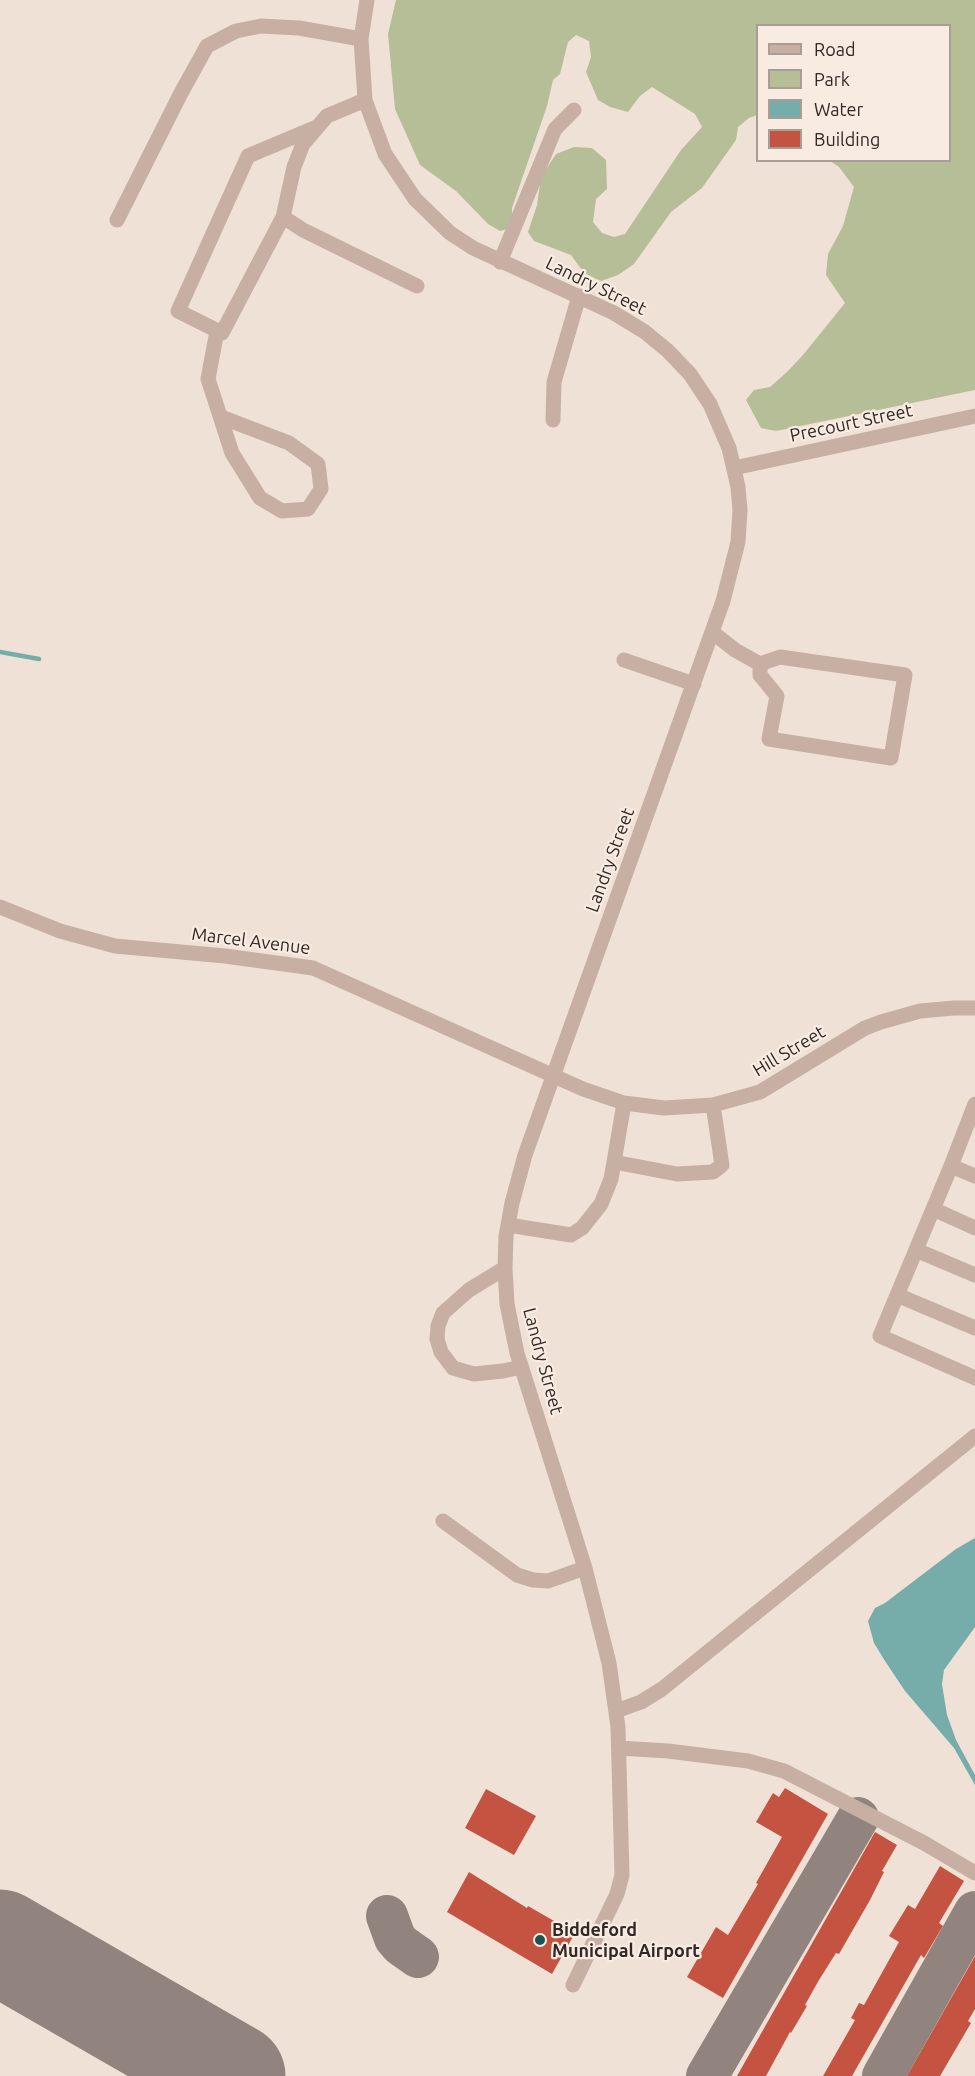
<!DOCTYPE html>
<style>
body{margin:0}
#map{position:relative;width:975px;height:2076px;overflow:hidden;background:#f0e1d6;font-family:Ubuntu,sans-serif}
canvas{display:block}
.legend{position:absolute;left:756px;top:24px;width:195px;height:138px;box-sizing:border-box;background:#f8ece2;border:2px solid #a99e96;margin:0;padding:8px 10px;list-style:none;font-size:18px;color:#322825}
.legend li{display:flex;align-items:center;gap:12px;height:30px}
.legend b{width:30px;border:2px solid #a99e96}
</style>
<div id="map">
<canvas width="975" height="2076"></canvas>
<ul class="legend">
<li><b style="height:8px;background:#c7b0a3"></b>Road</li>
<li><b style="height:16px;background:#b5be97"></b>Park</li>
<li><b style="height:16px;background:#76aca9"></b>Water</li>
<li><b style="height:16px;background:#c45441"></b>Building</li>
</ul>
</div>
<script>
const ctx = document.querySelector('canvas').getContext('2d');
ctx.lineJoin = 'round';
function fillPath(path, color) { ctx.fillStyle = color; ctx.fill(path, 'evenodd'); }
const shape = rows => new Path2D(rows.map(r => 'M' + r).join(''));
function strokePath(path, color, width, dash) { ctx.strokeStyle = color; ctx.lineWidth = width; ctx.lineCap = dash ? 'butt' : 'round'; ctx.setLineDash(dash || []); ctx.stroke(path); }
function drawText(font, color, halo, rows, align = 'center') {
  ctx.font = font + ' Ubuntu,sans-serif'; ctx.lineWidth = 4.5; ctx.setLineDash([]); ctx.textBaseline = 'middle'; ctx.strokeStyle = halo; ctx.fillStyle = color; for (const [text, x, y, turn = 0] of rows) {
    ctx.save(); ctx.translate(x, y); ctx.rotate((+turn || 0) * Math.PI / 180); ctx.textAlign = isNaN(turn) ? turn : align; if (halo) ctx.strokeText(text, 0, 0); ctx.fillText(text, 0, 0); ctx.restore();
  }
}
const green = shape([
 [396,0,975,0,975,390,776,431,761,428,746,400,754,390,770,387,787,372,803,355,845,303,826,275,828,254,843,226,854,187,839,167,830,161,950,160,950,26,758,26,757,115,749,118,738,127,736,140,702,188,671,212,634,264,618,275,601,281,584,273,571,255,534,241,528,232,537,205,541,177,556,154,574,147,592,148,606,160,607,189,596,199,593,222,602,233,614,237,625,234,681,150,702,127,695,114,652,87,640,96,628,112,610,107,598,100,586,72,591,57,589,41,576,35,568,42,560,74,553,80,547,106,512,208,512,222,507,229,500,231,488,224,456,191,420,165,395,109,388,34]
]);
const water = shape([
 [975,1538,975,1627,944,1670,942,1684,947,1715,956,1740,975,1775,975,1785,954,1748,905,1691,885,1661,874,1643,868,1621,875,1608,885,1603,956,1549]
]);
const stream = shape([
 [0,652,39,659]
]);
const taxiway = shape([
 [387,1916,395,1938,401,1945,418,1957],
 [707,2076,858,1818],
 [883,2076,975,1912]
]);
const runway = shape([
 [0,1942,233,2076]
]);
const building = shape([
 [785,1788,828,1814,723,1998,687,1977,716,1927,728,1935,758,1884,756,1883,782,1837,756,1822,773,1793,779,1797],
 [486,1789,536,1816,514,1855,465,1828],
 [875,1832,897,1845,882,1871,884,1872,870,1900,839,1954,836,1953,819,1980,805,2005,807,2006,791,2033,790,2032,766,2076,737,2076],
 [940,1866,964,1881,939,1923,943,1926,924,1958,921,1955,852,2076,823,2076,855,2020,851,2018,859,2003,864,2005,899,1942,889,1936,908,1905,915,1909],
 [469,1872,527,1908,528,1906,575,1933,552,1974,447,1912],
 [975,1956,975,2009,968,2021,971,2023,940,2076,907,2076]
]);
const minor = shape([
 [367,0,361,39,365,100,385,154,415,199,450,233,473,248,614,313,645,332,668,351,690,374,710,404,729,448,738,487,740,510,738,542,723,601,525,1155,512,1203,506,1236,505,1268,507,1304,517,1353,585,1568,609,1663,618,1727,622,1875,617,1894,573,1985],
 [365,100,327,116,303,144,294,167,283,217,303,230,417,286],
 [283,217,222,333,178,311,248,156,317,127],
 [117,220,181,93,207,46,236,31,261,26,299,28,361,39],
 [500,262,555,129,574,110],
 [217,331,208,379,232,453,260,498,282,511,308,509,321,489,318,464,289,443,221,417],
 [553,420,554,382,579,296],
 [734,468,975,416],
 [712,632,735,650,760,664,780,657,905,675,891,758,769,739,777,696,760,675,760,664],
 [624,660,694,684],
 [0,907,60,931,115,946,225,956,313,968,583,1089,624,1103,664,1108,713,1105,760,1092,865,1028,881,1022,920,1011,954,1008,975,1008],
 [624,1103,614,1162,677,1174,713,1172,722,1165,713,1105],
 [975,1104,951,1166,975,1176],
 [951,1166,880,1336,975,1378],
 [933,1209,975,1228],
 [508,1225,571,1235,582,1228,601,1204,611,1179,614,1162],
 [916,1250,975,1275],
 [505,1268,469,1290,443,1313,438,1326,437,1339,441,1352,453,1368,474,1374,503,1371,521,1367],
 [897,1295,975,1328],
 [443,1521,517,1575,533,1580,548,1581,585,1568],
 [616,1711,641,1702,662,1689,975,1436],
 [619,1748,668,1751,748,1761,784,1771,924,1843,975,1873]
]);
const markers = [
 [540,1940,6,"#1c5251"]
];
const streetNames = [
 ["Landry Street",596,286,26],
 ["Precourt Street",851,423,-12],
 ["Landry Street",610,860,-70],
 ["Marcel Avenue",251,941,7],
 ["Hill Street",789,1051,-31],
 ["Landry Street",543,1361,75]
];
const poiNames = [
 ["Biddeford",552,1930],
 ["Municipal Airport",552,1951]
];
fillPath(green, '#b5be97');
fillPath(water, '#76aca9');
strokePath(stream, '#76aca9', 4.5);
strokePath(taxiway, '#91847e', 42);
strokePath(runway, '#91847e', 105);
fillPath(building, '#c45441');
strokePath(minor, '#c7b0a3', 15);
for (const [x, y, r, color] of markers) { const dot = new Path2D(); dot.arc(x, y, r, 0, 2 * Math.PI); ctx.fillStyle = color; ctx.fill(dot); strokePath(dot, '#f8ece2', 2); }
drawText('18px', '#322825', '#f8ece2', streetNames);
drawText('bold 18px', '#322825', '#f8ece2', poiNames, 'left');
</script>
